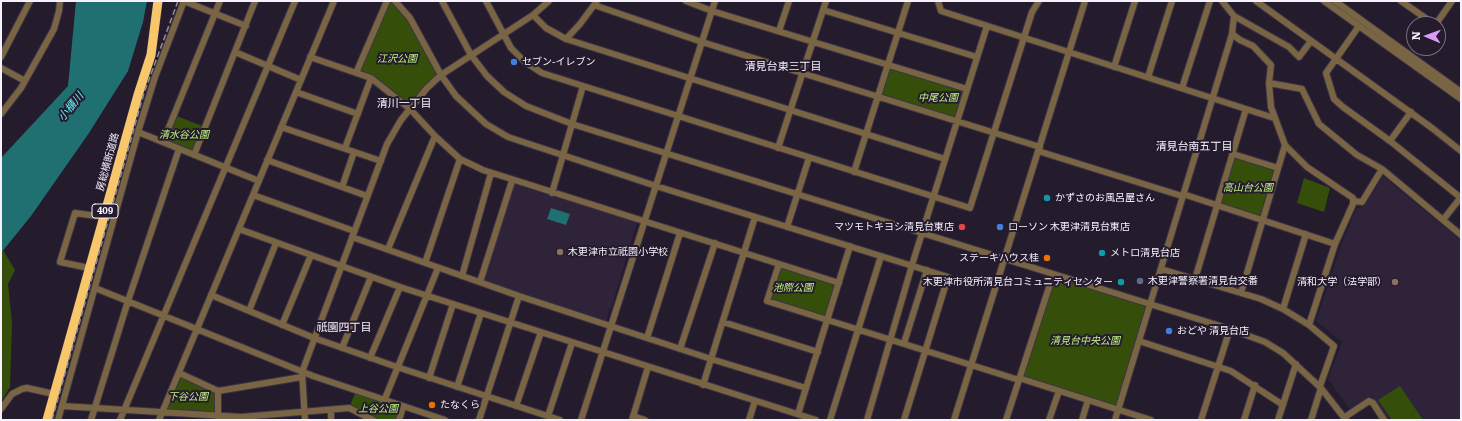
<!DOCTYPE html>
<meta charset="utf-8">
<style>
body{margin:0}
#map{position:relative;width:1462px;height:421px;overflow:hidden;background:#241b2d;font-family:Literata,serif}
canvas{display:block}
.frame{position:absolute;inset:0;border:2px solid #f7f1fe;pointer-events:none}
.north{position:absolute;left:1406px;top:16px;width:40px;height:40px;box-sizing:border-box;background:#241b2d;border:1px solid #787181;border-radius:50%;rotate:272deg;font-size:11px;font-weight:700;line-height:16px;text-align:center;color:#f7f1fe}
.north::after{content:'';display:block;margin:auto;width:14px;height:18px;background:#da9af7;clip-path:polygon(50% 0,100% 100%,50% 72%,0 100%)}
</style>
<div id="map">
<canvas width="1462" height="421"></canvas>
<div class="frame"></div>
<div class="north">N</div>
</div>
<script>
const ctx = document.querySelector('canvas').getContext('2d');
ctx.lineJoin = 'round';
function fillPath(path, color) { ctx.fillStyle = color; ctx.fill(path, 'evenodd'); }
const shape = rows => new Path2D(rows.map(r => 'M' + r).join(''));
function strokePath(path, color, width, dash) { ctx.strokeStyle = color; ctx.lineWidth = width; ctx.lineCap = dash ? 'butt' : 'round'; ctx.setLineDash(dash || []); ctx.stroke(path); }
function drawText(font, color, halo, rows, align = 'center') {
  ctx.font = font + ' Literata,"Noto Sans JP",serif'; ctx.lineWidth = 4; ctx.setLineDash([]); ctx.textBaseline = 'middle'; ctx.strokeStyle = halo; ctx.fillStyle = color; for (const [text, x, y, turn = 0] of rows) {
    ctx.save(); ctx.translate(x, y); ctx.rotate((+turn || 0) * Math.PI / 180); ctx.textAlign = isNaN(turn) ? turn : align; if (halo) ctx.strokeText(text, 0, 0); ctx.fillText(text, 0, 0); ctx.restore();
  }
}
const built = shape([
 [1383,176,1461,241,1461,420,1388,420,1372,396,1350,409,1328,379,1342,342,1316,321,1342,243,1356,209,1366,204],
 [516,185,637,222,611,309,609,309,607,320,605,321,484,281,513,186]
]);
const green = shape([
 [390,1,395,1,405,10,441,75,410,109,371,78,356,73],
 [888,65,967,89,957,121,878,97],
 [174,115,205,127,194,155,163,142],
 [1236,157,1274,170,1275,174,1262,216,1259,218,1221,205,1220,202,1233,160],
 [1304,178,1330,188,1324,212,1297,203],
 [3,250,15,270,8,284,12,323,10,387,1,402,1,253],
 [779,264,839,283,828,319,767,301],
 [1054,278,1148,305,1116,407,1022,377],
 [179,373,218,391,218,417,162,413],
 [1400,386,1423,420,1392,420,1378,400],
 [356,391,403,407,399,420,373,420,349,408]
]);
const water = shape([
 [76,1,147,1,143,22,128,71,89,133,31,216,1,253,1,158,68,86],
 [551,208,570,214,566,225,547,219]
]);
const minor = shape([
 [184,1,246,26],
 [395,1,410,18,441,75,456,96,486,124,508,137,656,186,948,277,904,420],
 [442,1,471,55,487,76,504,92,526,106,572,124,1230,329,1265,342,1283,353,1321,388,1346,420],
 [486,1,511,48,525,62,542,73,970,208,1032,12,1039,1],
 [686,1,712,11,967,89],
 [938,1,941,11,1274,118],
 [1222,1,1234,16,1289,47,1299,57,1311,41],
 [1256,1,1432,128,1461,151],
 [1324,1,1461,99],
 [1335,1,1461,92],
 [1401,1,1434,24],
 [594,5,702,42,1040,147],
 [823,10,977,57],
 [533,15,546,28,566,39,945,159],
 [1436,24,1452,1],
 [1359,26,1326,73,1334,99,1343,107,1390,141,1461,198],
 [779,31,789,1],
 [1232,34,1240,40,1253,46,1271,65,1269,83,1271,107,1285,145,1307,167,1353,198,1353,204,1335,244,1309,325],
 [566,39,580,24,597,1],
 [235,52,301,80],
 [1,57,30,1],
 [310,57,371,78,410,109,435,136,460,159,483,170,839,283],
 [1114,67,1135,1],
 [1,68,25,81],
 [356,73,387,1],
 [1148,77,1172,1],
 [1269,83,1302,89,1319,124,1357,155,1382,169,1461,235],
 [1182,88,1210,1],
 [296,92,358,114],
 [1,114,21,88,54,29,59,11,60,1],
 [281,127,381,161],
 [138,132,259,181],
 [1390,141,1411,112],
 [163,142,220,1],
 [345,148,371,78],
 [778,148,826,1],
 [1038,151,1182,196],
 [1233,154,1278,168],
 [194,155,255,1],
 [267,160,367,196],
 [854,172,908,1],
 [342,187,354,152],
 [552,193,583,86],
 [1183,194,1335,244],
 [253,195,354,231],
 [1354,201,1362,202,1382,169],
 [1443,220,1461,197],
 [787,227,809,158],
 [239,229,400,287,816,420],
 [352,237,519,296,711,359,806,388],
 [388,249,435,136],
 [425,263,460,159],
 [779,264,767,301,1019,380],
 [89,268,60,262,75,213,104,217],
 [1161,269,1261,299,1283,309,1309,325,1334,346,1320,386],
 [462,276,491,173],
 [1195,279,1246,109],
 [480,282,512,181],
 [95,288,313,376,445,420],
 [1241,293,1285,145],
 [211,295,314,338,397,367,560,420],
 [1283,309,1306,234],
 [249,311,276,243],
 [723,322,818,352],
 [282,325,311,255],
 [647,338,680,233],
 [1139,341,1231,371,1283,405],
 [904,343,927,270],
 [342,348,371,277],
 [680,349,715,243],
 [370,358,400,287],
 [179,373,218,391,302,377],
 [429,378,453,304],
 [1019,378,1151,420],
 [703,385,755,217],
 [457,387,481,313],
 [384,401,438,268],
 [62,406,241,417,349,408,373,420],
 [516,406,541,332],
 [1,409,12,394,22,389,27,388,54,394],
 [331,410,331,420],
 [798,414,850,246],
 [548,416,572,343],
 [633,416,645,420],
 [218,417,218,391],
 [58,420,138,132,155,77,184,1],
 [91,420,128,301,179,149],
 [120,420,295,1],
 [159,420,334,1],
 [305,420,302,372,387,144,401,120,427,88,441,75,533,15,549,1],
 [399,420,403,407],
 [479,420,519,296],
 [581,420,715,1],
 [632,420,648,367],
 [749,420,755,401],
 [830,420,881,256],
 [867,420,912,265,987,26],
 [954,420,1085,1],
 [1006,420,1053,275],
 [1049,420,1059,391],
 [1082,420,1088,400],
 [1115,420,1232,34,1234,16],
 [1201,420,1230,329],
 [1244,420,1255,385],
 [1278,420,1296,364],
 [1311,420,1321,388],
 [1344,420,1345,417,1369,401,1373,403,1384,420]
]);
const highway = shape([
 [47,420,138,95,151,55,158,1]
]);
const rail = shape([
 [52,420,144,93,178,1]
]);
const markers = [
 [514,62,4,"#3f7fe0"],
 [1047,198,4,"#0f9aa8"],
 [962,227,4,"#e0444e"],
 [1000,227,4,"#3f7fe0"],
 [560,252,4,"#8d6e63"],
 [1102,253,4,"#0f9aa8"],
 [1047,258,4,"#e8710a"],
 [1140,281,4,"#5c6f8a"],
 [1121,282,4,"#0f9aa8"],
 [1395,282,4,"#8d6e63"],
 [1169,331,4,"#3f7fe0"],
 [432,405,4,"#e8710a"]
];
const shields = [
 [105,211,26]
];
const shieldNames = [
 ["409",105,211]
];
const parkNames = [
 ["江沢公園",397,59],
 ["中尾公園",938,98],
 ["清水谷公園",184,135],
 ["高山台公園",1248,188],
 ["池際公園",793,288],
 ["清見台中央公園",1085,341],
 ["下谷公園",188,397],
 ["上谷公園",378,409]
];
const poiNames = [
 ["セブン-イレブン",522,62],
 ["かずさのお風呂屋さん",1055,198],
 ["マツモトキヨシ清見台東店",954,227,"right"],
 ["ローソン 木更津清見台東店",1008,227],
 ["木更津市立祇園小学校",568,252],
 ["メトロ清見台店",1110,253],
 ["ステーキハウス桂",1039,258,"right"],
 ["木更津警察署清見台交番",1148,281],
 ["木更津市役所清見台コミュニティセンター",1113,282,"right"],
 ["清和大学（法学部）",1387,282,"right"],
 ["おどや 清見台店",1177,331],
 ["たなくら",440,405]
];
const streetNames = [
 ["房総横断道路",108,162,-75]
];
const neighbourhoodNames = [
 ["清見台東三丁目",783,67],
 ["清川一丁目",404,104],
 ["清見台南五丁目",1194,147],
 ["祇園四丁目",344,328]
];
const waterNames = [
 ["小櫃川",71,107,-51]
];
fillPath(built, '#2f233a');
fillPath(green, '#354f0a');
fillPath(water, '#207072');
strokePath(minor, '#3d3546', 8);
strokePath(highway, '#3d3546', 10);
strokePath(minor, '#796543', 6);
strokePath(highway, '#f9c76b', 9);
strokePath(rail, '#938c9b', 1.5, [6, 3]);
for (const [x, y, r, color] of markers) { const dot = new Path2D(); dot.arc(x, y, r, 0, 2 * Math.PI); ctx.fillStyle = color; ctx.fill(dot); strokePath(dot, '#241b2d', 1.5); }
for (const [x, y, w] of shields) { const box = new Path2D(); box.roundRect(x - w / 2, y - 7, w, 14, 3); ctx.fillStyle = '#241b2d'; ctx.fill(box); strokePath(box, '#f7f1fe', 1); }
drawText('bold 9px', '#f7f1fe', null, shieldNames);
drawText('italic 10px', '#c1f480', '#241b2d', parkNames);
drawText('10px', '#f7f1fe', '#241b2d', poiNames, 'left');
drawText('10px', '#f7f1fe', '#241b2d', streetNames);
drawText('11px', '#f7f1fe', '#241b2d', neighbourhoodNames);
drawText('italic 11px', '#61f2f6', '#241b2d', waterNames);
</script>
